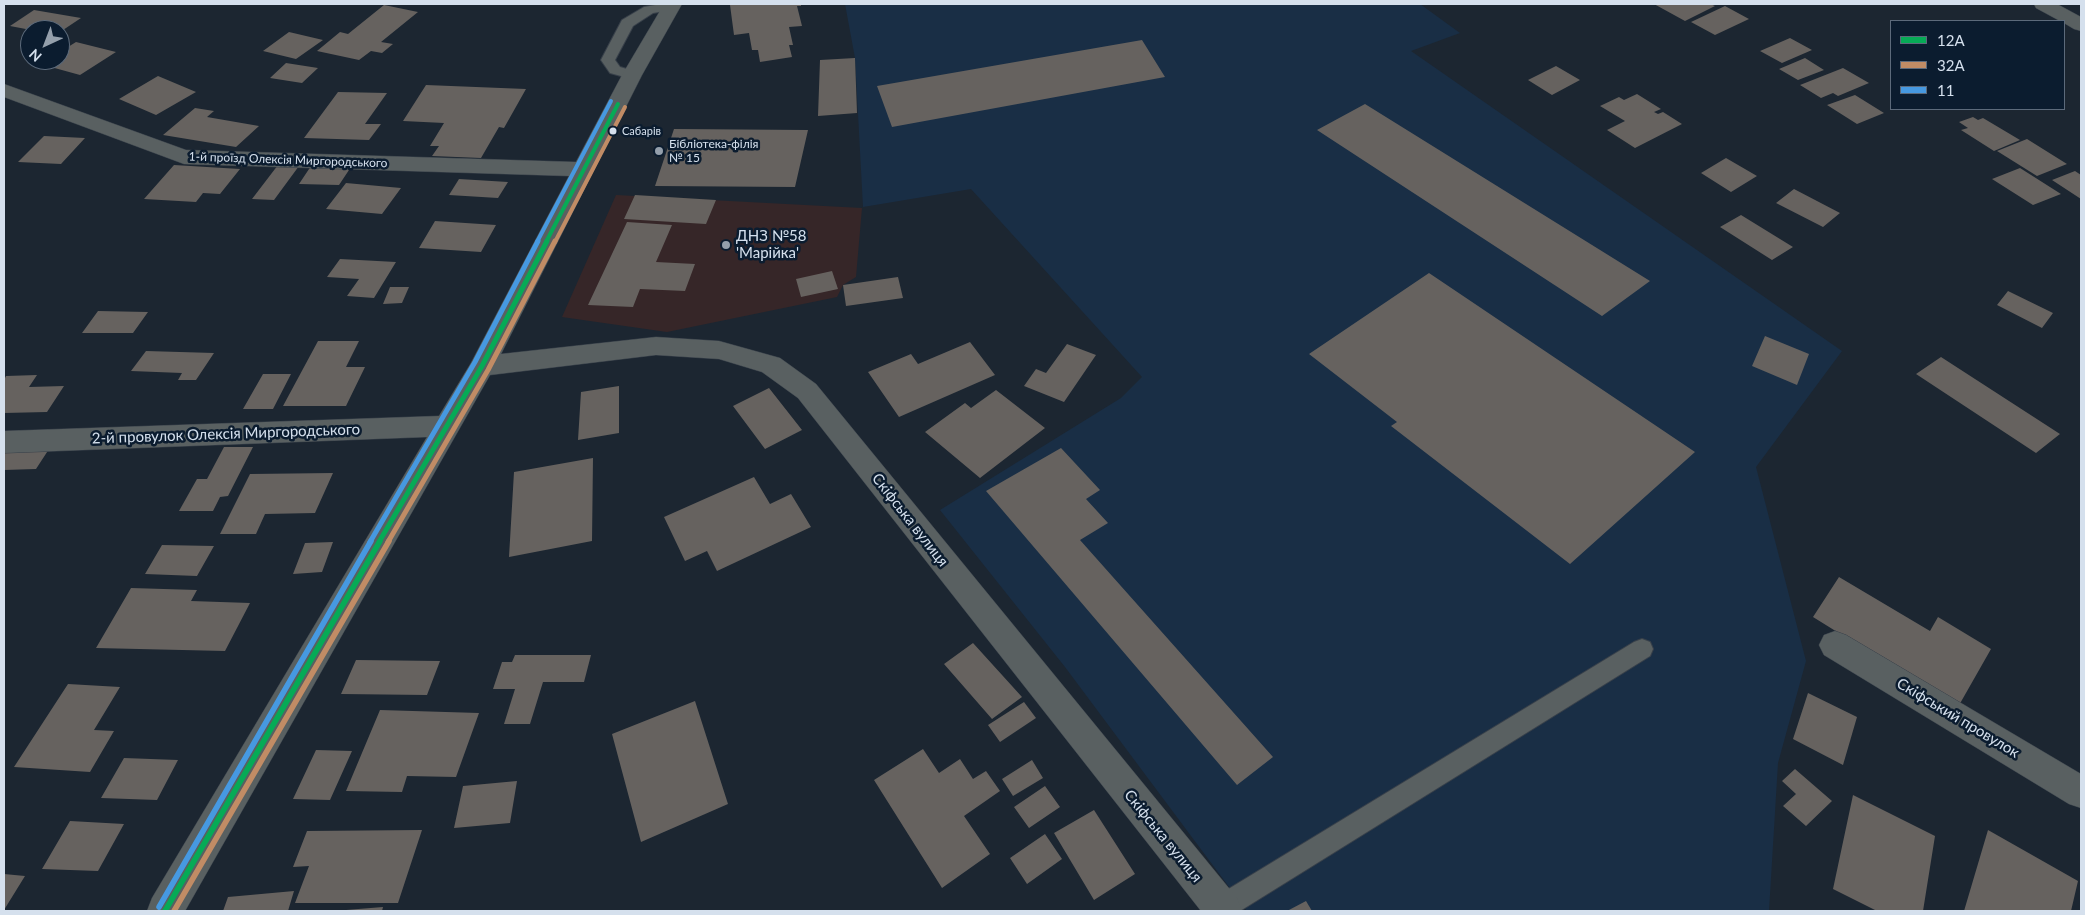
<!DOCTYPE html>
<meta charset="utf-8">
<style>
body{margin:0}
#map{position:relative;width:2085px;height:915px;overflow:hidden;background:#1c2631;font-family:Lato,sans-serif}
canvas{display:block}
.frame{position:absolute;inset:0;border:5px solid #d5e0ed;pointer-events:none}
.legend{position:absolute;left:1890px;top:20px;width:175px;height:90px;box-sizing:border-box;background:#0b1c2f;border:1px solid #5c6a7b;margin:0;padding:6px 9px;list-style:none;font-size:15px;color:#d5e0ed}
.legend li{display:flex;align-items:center;gap:10px;height:25px}
.legend b{width:25px;border:1px solid #5c6a7b}
.north{position:absolute;left:20px;top:20px;width:50px;height:50px;box-sizing:border-box;background:#0b1c2f;border:1px solid #5c6a7b;border-radius:50%;rotate:223deg;font-size:14px;font-weight:700;line-height:20px;text-align:center;color:#d5e0ed}
.north::after{content:'';display:block;margin:auto;width:18px;height:22px;background:#949fab;clip-path:polygon(50% 0,100% 100%,50% 72%,0 100%)}
</style>
<div id="map">
<canvas width="2085" height="915"></canvas>
<div class="frame"></div>
<ul class="legend">
<li><b style="height:6px;background:#06aa56"></b>12А</li>
<li><b style="height:6px;background:#c18c65"></b>32А</li>
<li><b style="height:6px;background:#4699e1"></b>11</li>
</ul>
<div class="north">N</div>
</div>
<script>
const ctx = document.querySelector('canvas').getContext('2d');
ctx.lineJoin = 'round';
function fillPath(path, color) { ctx.fillStyle = color; ctx.fill(path, 'evenodd'); }
const shape = rows => new Path2D(rows.map(r => 'M' + r).join(''));
function strokePath(path, color, width, dash) { ctx.strokeStyle = color; ctx.lineWidth = width; ctx.lineCap = dash ? 'butt' : 'round'; ctx.setLineDash(dash || []); ctx.stroke(path); }
function drawText(font, color, halo, rows, align = 'center') {
  ctx.font = font + ' Lato,sans-serif'; ctx.lineWidth = 5; ctx.setLineDash([]); ctx.textBaseline = 'middle'; ctx.strokeStyle = halo; ctx.fillStyle = color; for (const [text, x, y, turn = 0] of rows) {
    ctx.save(); ctx.translate(x, y); ctx.rotate((+turn || 0) * Math.PI / 180); ctx.textAlign = isNaN(turn) ? turn : align; if (halo) ctx.strokeText(text, 0, 0); ctx.fillText(text, 0, 0); ctx.restore();
  }
}
const built = shape([
 [845,4,1420,4,1460,33,1411,51,1842,351,1756,467,1806,661,1778,763,1769,911,1247,911,1065,667,940,510,1121,398,1142,377,971,189,863,207,855,58]
]);
const education = shape([
 [616,195,862,208,856,277,843,285,837,297,667,332,562,317]
]);
const building = shape([
 [740,4,801,4,801,6,797,6,802,26,789,27,793,45,789,45,792,57,760,62,758,50,752,50,749,33,734,35,730,5],
 [1654,4,1710,4,1715,6,1685,21],
 [384,5,418,12,381,42,393,44,382,53,371,51,359,60,317,51,340,32,348,34],
 [1725,6,1749,19,1715,35,1691,22],
 [34,10,81,18,60,32,60,30,31,30,10,26],
 [289,32,323,40,296,59,263,51],
 [1790,38,1812,50,1782,63,1760,51],
 [1142,40,1165,77,892,127,877,86],
 [76,42,116,52,80,75,40,64,47,60,60,60,60,52],
 [855,58,857,113,818,116,820,60],
 [1805,58,1824,70,1798,80,1779,69],
 [286,63,318,68,302,83,270,78],
 [1556,66,1580,80,1552,95,1528,80],
 [1843,68,1869,83,1838,96,1833,93,1821,98,1800,85],
 [158,76,196,92,156,115,119,99],
 [426,85,526,89,504,128,499,127,481,158,432,156,439,146,430,146,444,123,403,121],
 [338,92,387,93,365,124,381,124,369,140,304,138],
 [1637,94,1661,109,1654,112,1658,114,1663,112,1682,124,1635,148,1607,130,1625,121,1600,106,1619,97,1624,100],
 [1855,95,1884,113,1857,124,1827,105],
 [1365,104,1650,281,1602,316,1317,130],
 [195,108,214,111,207,117,259,126,236,147,163,135],
 [1973,117,1978,120,1983,118,2020,140,1994,151,1961,130,1968,128,1959,122],
 [674,129,808,130,795,187,655,186],
 [44,136,85,138,61,164,18,162],
 [2027,139,2067,164,2037,176,1997,151],
 [1726,158,1757,176,1731,192,1701,173],
 [174,165,240,169,220,194,203,193,196,202,144,199],
 [278,165,299,166,274,200,252,199],
 [311,166,351,167,339,185,299,184],
 [2020,168,2061,194,2033,205,1992,179],
 [2075,171,2081,175,2081,199,2052,180],
 [459,179,508,182,498,198,449,195],
 [346,183,401,188,382,214,326,209],
 [1794,189,1840,213,1823,227,1776,203],
 [635,195,716,200,706,224,624,219],
 [1741,215,1793,247,1772,260,1720,227],
 [435,221,496,225,481,252,419,248],
 [627,222,672,225,656,262,695,264,685,291,640,289,633,307,588,305],
 [340,259,396,262,374,298,347,296,359,279,327,277],
 [832,271,838,289,801,297,796,279],
 [1429,273,1695,452,1570,564,1391,426,1397,422,1309,354],
 [898,277,903,298,846,306,843,285],
 [390,287,409,287,402,303,383,304],
 [2008,291,2053,313,2042,328,1997,305],
 [98,311,148,312,133,333,82,333],
 [1765,336,1809,354,1797,385,1752,366],
 [318,341,359,341,346,367,365,367,346,406,283,406],
 [970,342,995,375,899,417,868,372,911,354,918,364],
 [1067,344,1096,355,1064,402,1024,386,1036,369,1046,373],
 [146,351,214,353,196,380,178,380,182,373,131,371],
 [1941,357,2060,434,2036,453,1916,374],
 [263,374,291,374,273,409,243,409],
 [37,375,29,387,64,386,47,412,4,413,4,380,6,376],
 [619,386,619,433,578,440,581,392],
 [769,388,802,430,765,449,733,406],
 [996,390,1045,428,980,478,925,432,965,403,971,408],
 [51,446,36,469,4,470,5,447],
 [224,447,253,447,228,496,220,497,213,511,179,511,197,479,207,479],
 [1061,448,1100,490,1086,499,1108,523,1080,540,1273,757,1237,785,986,491],
 [593,458,592,541,509,557,514,472],
 [333,473,315,513,265,514,256,534,220,534,250,474],
 [754,477,770,504,791,494,811,527,717,571,707,551,685,561,664,517],
 [333,542,322,572,293,574,305,543],
 [162,545,214,546,197,576,145,574],
 [1839,577,1930,631,1938,617,1991,649,1958,707,1813,617],
 [131,588,197,590,191,601,250,603,225,651,96,648],
 [973,643,1022,697,992,719,944,664],
 [515,655,591,655,584,682,543,682,530,724,504,724,515,689,493,689,502,662,512,662],
 [356,660,440,661,427,695,341,694],
 [68,684,120,687,94,730,114,731,90,772,14,767],
 [1808,693,1857,717,1843,765,1793,739],
 [695,701,728,804,641,842,612,734],
 [1024,702,1036,718,1000,742,988,725],
 [380,710,479,713,456,777,407,776,402,792,346,791],
 [923,749,939,773,960,759,973,779,986,771,1000,791,964,816,990,854,942,888,874,780],
 [316,750,352,751,330,800,293,799],
 [124,758,178,760,157,800,101,798],
 [1032,760,1043,778,1013,796,1002,779],
 [1795,769,1832,801,1806,826,1783,806,1796,794,1782,781],
 [517,781,510,823,454,828,463,786],
 [1045,786,1060,807,1029,828,1014,807],
 [1853,795,1935,836,1923,911,1877,911,1833,889],
 [1094,810,1135,874,1094,900,1054,833],
 [70,821,124,824,98,871,42,869],
 [422,830,398,903,295,903,309,866,293,867,307,831],
 [1988,830,2078,881,2071,911,1964,911],
 [1045,834,1062,859,1027,884,1010,858],
 [4,874,25,876,4,910],
 [294,891,288,911,223,911,228,897],
 [1306,901,1312,911,1287,911],
 [383,907,382,911,346,911,346,910]
]);
const service = shape([
 [661,4,676,4,678,6,676,9,653,13,633,26,615,60,620,67,637,72,639,75,637,78,632,79,610,73,601,60,622,20,644,7,661,4],
 [1642,639,1650,642,1653,649,1650,656,1240,911,1209,911,1208,908,1212,899,1634,642,1642,639]
]);
const minor = shape([
 [664,4,682,4,642,75,501,354,656,337,719,341,780,358,816,384,1237,898,1242,911,1201,911,798,398,762,372,719,359,656,355,490,375,185,911,147,911,152,898,427,437,4,453,4,431,439,416,471,363,569,176,184,164,4,97,4,84,186,150,576,162,622,75,664,4],
 [2034,4,2057,4,2081,17,2081,31,2074,29,2064,23,2064,21,2060,21,2036,8,2034,4],
 [1835,631,1846,635,2081,774,2081,808,2069,804,1824,655,1819,645,1824,635,1835,631]
]);
const bus1Far2 = shape([
 [546,242,618,104]
]);
const bus1Far1 = shape([
 [379,542,482,366,547,241]
]);
const bus1 = shape([
 [165,911,380,541]
]);
const bus2Far2 = shape([
 [555,242,625,107]
]);
const bus2Far1 = shape([
 [388,542,488,370,555,241]
]);
const bus2 = shape([
 [174,911,389,541]
]);
const bus3Far2 = shape([
 [537,242,611,101]
]);
const bus3Far1 = shape([
 [370,542,475,362,538,241]
]);
const bus3 = shape([
 [159,907,371,541]
]);
const markers = [
 [613,131,4.5,"#d5e0ed"],
 [659,151,5,"#949fab"],
 [726,245,5,"#949fab"]
];
const farBusnames = [
 ["Сабарів",622,131]
];
const farPoinames = [
 ["Бібліотека-філія",669,144],
 ["№ 15",669,158]
];
const farStreetnames = [
 ["1-й проїзд Олексія Миргородського",288,160,2]
];
const poiNames = [
 ["ДНЗ №58",736,236],
 ["'Марійка'",736,253]
];
const streetNames = [
 ["2-й провулок Олексія Миргородського",226,434,-2],
 ["Скіфська вулиця",910,520,52],
 ["Скіфський провулок",1958,718,31],
 ["Скіфська вулиця",1163,836,51]
];
fillPath(built, '#192e45');
fillPath(education, '#362628');
fillPath(building, '#66625f');
strokePath(service, '#38404a', 2);
strokePath(minor, '#38404a', 1);
fillPath(service, '#596061');
fillPath(minor, '#596061');
strokePath(bus1Far2, '#06aa56', 4);
strokePath(bus1Far1, '#06aa56', 5);
strokePath(bus1, '#06aa56', 5.5);
strokePath(bus2Far2, '#c18c65', 4);
strokePath(bus2Far1, '#c18c65', 5);
strokePath(bus2, '#c18c65', 5.5);
strokePath(bus3Far2, '#4699e1', 4);
strokePath(bus3Far1, '#4699e1', 5);
strokePath(bus3, '#4699e1', 5.5);
for (const [x, y, r, color] of markers) { const dot = new Path2D(); dot.arc(x, y, r, 0, 2 * Math.PI); ctx.fillStyle = color; ctx.fill(dot); strokePath(dot, '#0b1c2f', 2); }
drawText('11px', '#d5e0ed', '#0b1c2f', farBusnames, 'left');
drawText('12px', '#d5e0ed', '#0b1c2f', farPoinames, 'left');
drawText('12px', '#d5e0ed', '#0b1c2f', farStreetnames);
drawText('15px', '#d5e0ed', '#0b1c2f', poiNames, 'left');
drawText('15px', '#d5e0ed', '#0b1c2f', streetNames);
</script>
